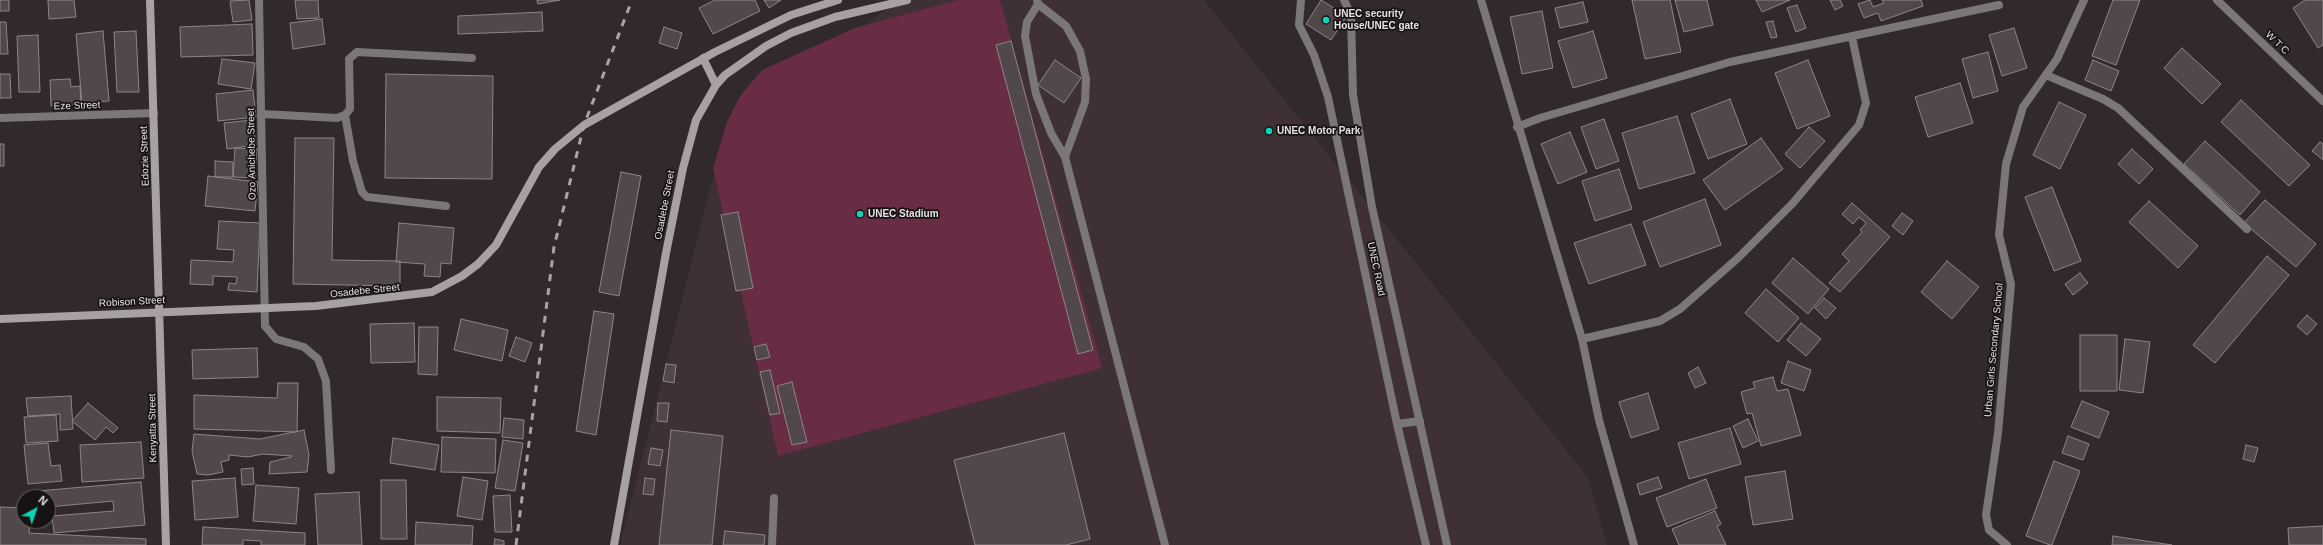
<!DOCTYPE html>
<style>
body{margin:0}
#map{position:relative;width:2323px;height:545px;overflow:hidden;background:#31292c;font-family:Helvetica,sans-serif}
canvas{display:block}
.north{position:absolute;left:16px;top:489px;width:40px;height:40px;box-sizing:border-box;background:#171314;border:1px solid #6a6567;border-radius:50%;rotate:40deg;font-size:11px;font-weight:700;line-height:16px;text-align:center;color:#e6e1e3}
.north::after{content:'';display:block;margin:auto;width:14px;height:18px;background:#0bd5b5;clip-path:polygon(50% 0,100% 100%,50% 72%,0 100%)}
</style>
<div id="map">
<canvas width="2323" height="545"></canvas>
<div class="north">N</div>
</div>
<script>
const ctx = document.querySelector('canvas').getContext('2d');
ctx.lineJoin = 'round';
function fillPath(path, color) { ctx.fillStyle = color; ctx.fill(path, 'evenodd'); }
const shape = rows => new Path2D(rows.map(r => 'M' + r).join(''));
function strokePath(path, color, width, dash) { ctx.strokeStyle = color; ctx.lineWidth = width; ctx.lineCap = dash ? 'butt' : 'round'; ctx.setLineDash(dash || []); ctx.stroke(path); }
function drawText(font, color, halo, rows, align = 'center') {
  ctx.font = font + ' Helvetica,sans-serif'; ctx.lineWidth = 3.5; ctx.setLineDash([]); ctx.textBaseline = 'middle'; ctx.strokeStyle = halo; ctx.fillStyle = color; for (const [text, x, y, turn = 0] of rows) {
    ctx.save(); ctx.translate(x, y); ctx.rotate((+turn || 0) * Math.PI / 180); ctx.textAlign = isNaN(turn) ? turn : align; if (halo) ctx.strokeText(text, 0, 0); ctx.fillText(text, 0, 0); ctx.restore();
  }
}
const built = shape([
 [914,0,1204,0,1588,477,1607,545,620,545,727,122,897,2]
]);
const green = shape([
 [958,0,1000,0,1102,368,778,456,713,168,727,122,740,96,762,70,855,28]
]);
const building = shape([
 [0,0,9,0,9,11,0,11,0,0],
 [48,0,74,0,76,17,49,19,48,0],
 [249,0,252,20,233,22,230,1,249,0],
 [295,0,318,0,319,18,297,19,295,0],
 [537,0,560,0,538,4,537,0],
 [715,0,755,0,760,11,713,34,699,8,715,0],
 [764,0,781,0,769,8,764,0],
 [1321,0,1347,16,1331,40,1306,24,1321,0],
 [1632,0,1670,0,1681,52,1645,59,1632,0],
 [1675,0,1707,0,1713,25,1684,32,1675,0],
 [1756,0,1790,0,1762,12,1756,0],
 [1830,0,1840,0,1843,6,1835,10,1830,0],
 [1870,0,1873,7,1884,3,1882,0,1921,0,1923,6,1881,21,1878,13,1864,18,1858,4,1870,0],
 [2113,0,2140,0,2116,65,2092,56,2113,0],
 [2305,0,2323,0,2323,45,2318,48,2293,8,2305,0],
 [1583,2,1588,22,1560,28,1555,8,1583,2],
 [1797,5,1806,28,1796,32,1787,8,1797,5],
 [1542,11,1553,68,1522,74,1510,17,1542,11],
 [542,12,543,31,458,34,458,16,542,12],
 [322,19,325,44,293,49,290,23,322,19],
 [1773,21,1777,37,1771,38,1766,22,1773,21],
 [0,22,6,22,8,54,0,54,0,22],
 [252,24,253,55,181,57,180,27,252,24],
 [664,27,682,33,677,49,659,43,664,27],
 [2014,28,2027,68,2002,76,1989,35,2014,28],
 [103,31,109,101,82,103,76,34,103,31],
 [136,31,139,92,117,92,114,32,136,31],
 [1593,31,1607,78,1573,88,1558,41,1593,31],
 [38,35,40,92,19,92,17,36,38,35],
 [1011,41,1093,350,1078,354,996,45,1011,41],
 [2182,48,2221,84,2202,104,2164,68,2182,48],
 [1988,52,1998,91,1973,98,1962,59,1988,52],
 [222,59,255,63,251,89,218,84,222,59],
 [1055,60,1081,78,1064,103,1038,85,1055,60],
 [1808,60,1830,116,1797,129,1775,73,1808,60],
 [2093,60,2119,71,2111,91,2085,80,2093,60],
 [0,74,10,74,11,98,0,98,0,74],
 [386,74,493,76,492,179,385,178,386,74],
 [70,79,71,87,80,86,81,104,51,106,50,80,70,79],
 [1960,83,1973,123,1928,137,1915,97,1960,83],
 [253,90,256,117,218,121,216,94,253,90],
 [1730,99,1747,144,1708,159,1691,114,1730,99],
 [2241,100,2310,165,2289,186,2221,122,2241,100],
 [2059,102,2086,115,2060,169,2033,155,2059,102],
 [1677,116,1695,173,1639,189,1622,133,1677,116],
 [1604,119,1619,161,1596,169,1581,127,1604,119],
 [252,120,256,145,227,149,224,123,252,120],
 [1809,127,1825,141,1800,168,1785,154,1809,127],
 [1570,132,1587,172,1558,184,1541,144,1570,132],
 [295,138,334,138,332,260,400,261,400,286,293,284,295,138],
 [1761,138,1783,169,1725,210,1703,180,1761,138],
 [2205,141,2260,192,2240,215,2184,164,2205,141],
 [2320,142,2323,144,2323,160,2312,151,2320,142],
 [0,144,4,144,4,166,0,166,0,144],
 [235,148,257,149,255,178,233,177,235,148],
 [2132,149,2153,169,2139,184,2118,164,2132,149],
 [215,161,233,162,233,177,215,177,215,161],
 [1619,169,1632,209,1595,221,1582,181,1619,169],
 [621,172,641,176,619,296,599,292,621,172],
 [208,176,258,182,255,211,205,206,208,176],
 [2052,187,2081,261,2054,271,2025,197,2052,187],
 [1705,199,1721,245,1660,267,1643,222,1705,199],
 [2265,200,2316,244,2296,267,2244,223,2265,200],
 [2149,201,2198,246,2178,268,2129,222,2149,201],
 [1852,203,1890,237,1840,292,1829,283,1849,261,1842,254,1862,232,1860,230,1866,223,1859,217,1853,224,1842,214,1852,203],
 [738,212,753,288,736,291,721,215,738,212],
 [1902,213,1913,221,1903,235,1892,226,1902,213],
 [219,221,260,223,257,292,228,290,229,283,236,284,237,277,213,276,213,285,190,284,191,260,233,262,234,250,217,249,219,221],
 [399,223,454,228,451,264,441,263,440,277,424,276,425,264,396,262,399,223],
 [1631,224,1646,265,1589,284,1574,243,1631,224],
 [2267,256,2289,275,2215,363,2193,345,2267,256],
 [1793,258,1829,289,1808,314,1772,283,1793,258],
 [1947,261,1979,287,1952,319,1921,292,1947,261],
 [2080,273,2088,283,2073,295,2065,284,2080,273],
 [1766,289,1799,318,1778,342,1745,313,1766,289],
 [1824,298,1836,308,1826,319,1815,308,1824,298],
 [594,311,614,314,596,435,576,431,594,311],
 [2307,315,2317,324,2307,335,2297,326,2307,315],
 [461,319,508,330,502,361,454,350,461,319],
 [414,323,415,362,371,363,370,324,414,323],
 [1801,323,1821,339,1806,356,1787,340,1801,323],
 [419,327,438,327,437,375,418,374,419,327],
 [2080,335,2117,335,2117,391,2080,391,2080,335],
 [516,337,532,343,525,362,509,356,516,337],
 [2125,339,2150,342,2143,393,2119,390,2125,339],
 [766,344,770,357,757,360,754,347,766,344],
 [257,348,258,377,193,379,192,350,257,348],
 [1788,361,1811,370,1804,391,1781,383,1788,361],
 [666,364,676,365,674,383,663,381,666,364],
 [1698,367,1706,383,1695,388,1688,373,1698,367],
 [770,370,780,413,770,415,760,372,770,370],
 [1773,377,1777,391,1788,389,1801,435,1761,446,1752,413,1747,414,1741,392,1755,388,1753,382,1773,377],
 [792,382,807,442,792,445,777,386,792,382],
 [278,383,298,383,297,432,194,429,194,395,277,398,278,383],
 [1648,393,1659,429,1631,438,1619,402,1648,393],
 [71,396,73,429,60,430,60,414,28,416,26,398,71,396],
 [437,397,501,398,500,433,437,431,437,397],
 [2082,401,2109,412,2099,438,2071,427,2082,401],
 [88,403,118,428,113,433,106,427,95,440,72,421,88,403],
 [658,403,669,403,667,422,657,421,658,403],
 [56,415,58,441,26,443,24,417,56,415],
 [504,418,524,420,523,439,502,437,504,418],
 [1748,419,1758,441,1743,448,1733,426,1748,419],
 [1730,428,1741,464,1689,479,1678,443,1730,428],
 [304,430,309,455,307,472,269,474,270,462,291,457,292,456,263,454,248,457,229,455,229,460,221,462,223,472,208,475,197,474,192,451,194,434,260,439,304,430],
 [671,430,723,436,712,545,659,545,671,430],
 [1064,433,1090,539,1066,545,975,545,954,460,1064,433],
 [2068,436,2089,444,2083,460,2062,453,2068,436],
 [442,437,496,439,495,473,441,472,442,437],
 [393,438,439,445,435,470,390,463,393,438],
 [503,440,523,443,515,491,495,488,503,440],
 [141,442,144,478,82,482,80,445,141,442],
 [48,443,51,466,60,465,62,481,28,484,24,445,48,443],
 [2246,445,2258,448,2254,462,2243,459,2246,445],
 [651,448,663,450,660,466,648,464,651,448],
 [2054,461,2080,471,2052,545,2050,545,2026,536,2054,461],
 [253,468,254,484,242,485,241,469,253,468],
 [1785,471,1793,519,1753,525,1745,477,1785,471],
 [463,477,488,481,482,520,457,516,463,477],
 [1658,477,1662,488,1640,495,1637,484,1658,477],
 [235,478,238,517,195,520,192,481,235,478],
 [645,478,655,479,653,495,643,494,645,478],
 [1706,479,1717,508,1667,527,1656,498,1706,479],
 [381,480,406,480,407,539,381,539,381,480],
 [141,482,145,525,54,533,52,516,114,511,113,501,48,507,48,497,39,497,38,491,141,482],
 [256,485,299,488,296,524,253,521,256,485],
 [359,492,362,545,318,545,315,494,359,492],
 [510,495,512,532,495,532,493,496,510,495],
 [0,507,24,508,24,521,30,521,29,533,146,539,146,545,0,545,0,507],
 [1715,511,1721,524,1717,526,1726,545,1679,545,1672,529,1715,511],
 [416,522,473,526,472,545,415,545,416,522],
 [2323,526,2323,545,2289,545,2288,528,2323,526],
 [203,527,305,533,305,545,261,545,261,541,243,540,243,545,202,545,203,527],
 [725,531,765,535,764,545,723,545,725,531],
 [2113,536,2172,545,2112,545,2113,536],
 [495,539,504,541,504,545,494,545,495,539]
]);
const lane = shape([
 [1037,0,1038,4,1066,26,1080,51,1086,79,1085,102,1065,157],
 [1038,4,1027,22,1025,36,1036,94,1051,133,1065,157,1165,545],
 [262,114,337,118,345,115,350,109,349,59,357,52,472,58],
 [345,115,353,161,362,192,367,197,446,206],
 [772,545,774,498]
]);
const street = shape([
 [259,0,265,326,276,339,304,347,318,359,326,381,331,470],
 [1301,0,1299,25,1314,55,1328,97,1397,424,1426,545],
 [1344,0,1351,15,1353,95,1372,207,1447,545],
 [1481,0,1582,339,1599,420,1634,545],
 [2217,0,2323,101],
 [2046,75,2103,99,2118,108,2247,229],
 [0,118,154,113],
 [1517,127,1540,118,1730,62,1999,5],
 [1582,339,1660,321,1680,309,1738,258,1792,204,1859,125,1866,103,1852,37],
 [1397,424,1420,421],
 [2007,545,1989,530,1986,515,1998,433,2011,284,1999,235,2006,164,2023,107,2057,59,2084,0]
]);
const secondary = shape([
 [150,0,166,545],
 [703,58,716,85],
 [0,319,316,306,432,292,462,276,478,264,496,245,539,167,555,149,584,125,715,52,791,15,838,0],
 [614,545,666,253,683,168,696,120,716,85,725,75,766,46,791,33,835,17,907,0]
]);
const rail = shape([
 [516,545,554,247,584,125,632,0]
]);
const markers = [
 [1326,20,4,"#0bd5b5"],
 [1269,131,4,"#0bd5b5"],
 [860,214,4,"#0bd5b5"]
];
const poiNames = [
 ["UNEC security",1334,14],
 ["House/UNEC gate",1334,26],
 ["UNEC Motor Park",1277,131],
 ["UNEC Stadium",868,214]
];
const streetNames = [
 ["W T C",2277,43,44],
 ["Eze Street",77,106,-2],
 ["Ozo Anichebe Street",252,154,-91],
 ["Edozie Street",145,156,-92],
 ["Osadebe Street",665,205,-79],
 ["UNEC Road",1376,269,78],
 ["Osadebe Street",365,291,-6],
 ["Robison Street",132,302,-3],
 ["Urban Girls Secondary School",1994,350,-85],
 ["Kenyatta Street",153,428,-91]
];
fillPath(built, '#3e3035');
fillPath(green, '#692c45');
fillPath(building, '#50484a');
strokePath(building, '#8e8588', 1);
strokePath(lane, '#7b7778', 8);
strokePath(street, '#7b7778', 8);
strokePath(secondary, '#a8a1a3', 8);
strokePath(rail, '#aaa4a6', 3, [7, 7]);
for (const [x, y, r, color] of markers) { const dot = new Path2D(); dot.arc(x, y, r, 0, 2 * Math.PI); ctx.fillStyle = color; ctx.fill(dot); strokePath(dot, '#171314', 1.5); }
drawText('bold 10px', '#e6e1e3', '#171314', poiNames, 'left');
drawText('10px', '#e6e1e3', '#171314', streetNames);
</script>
